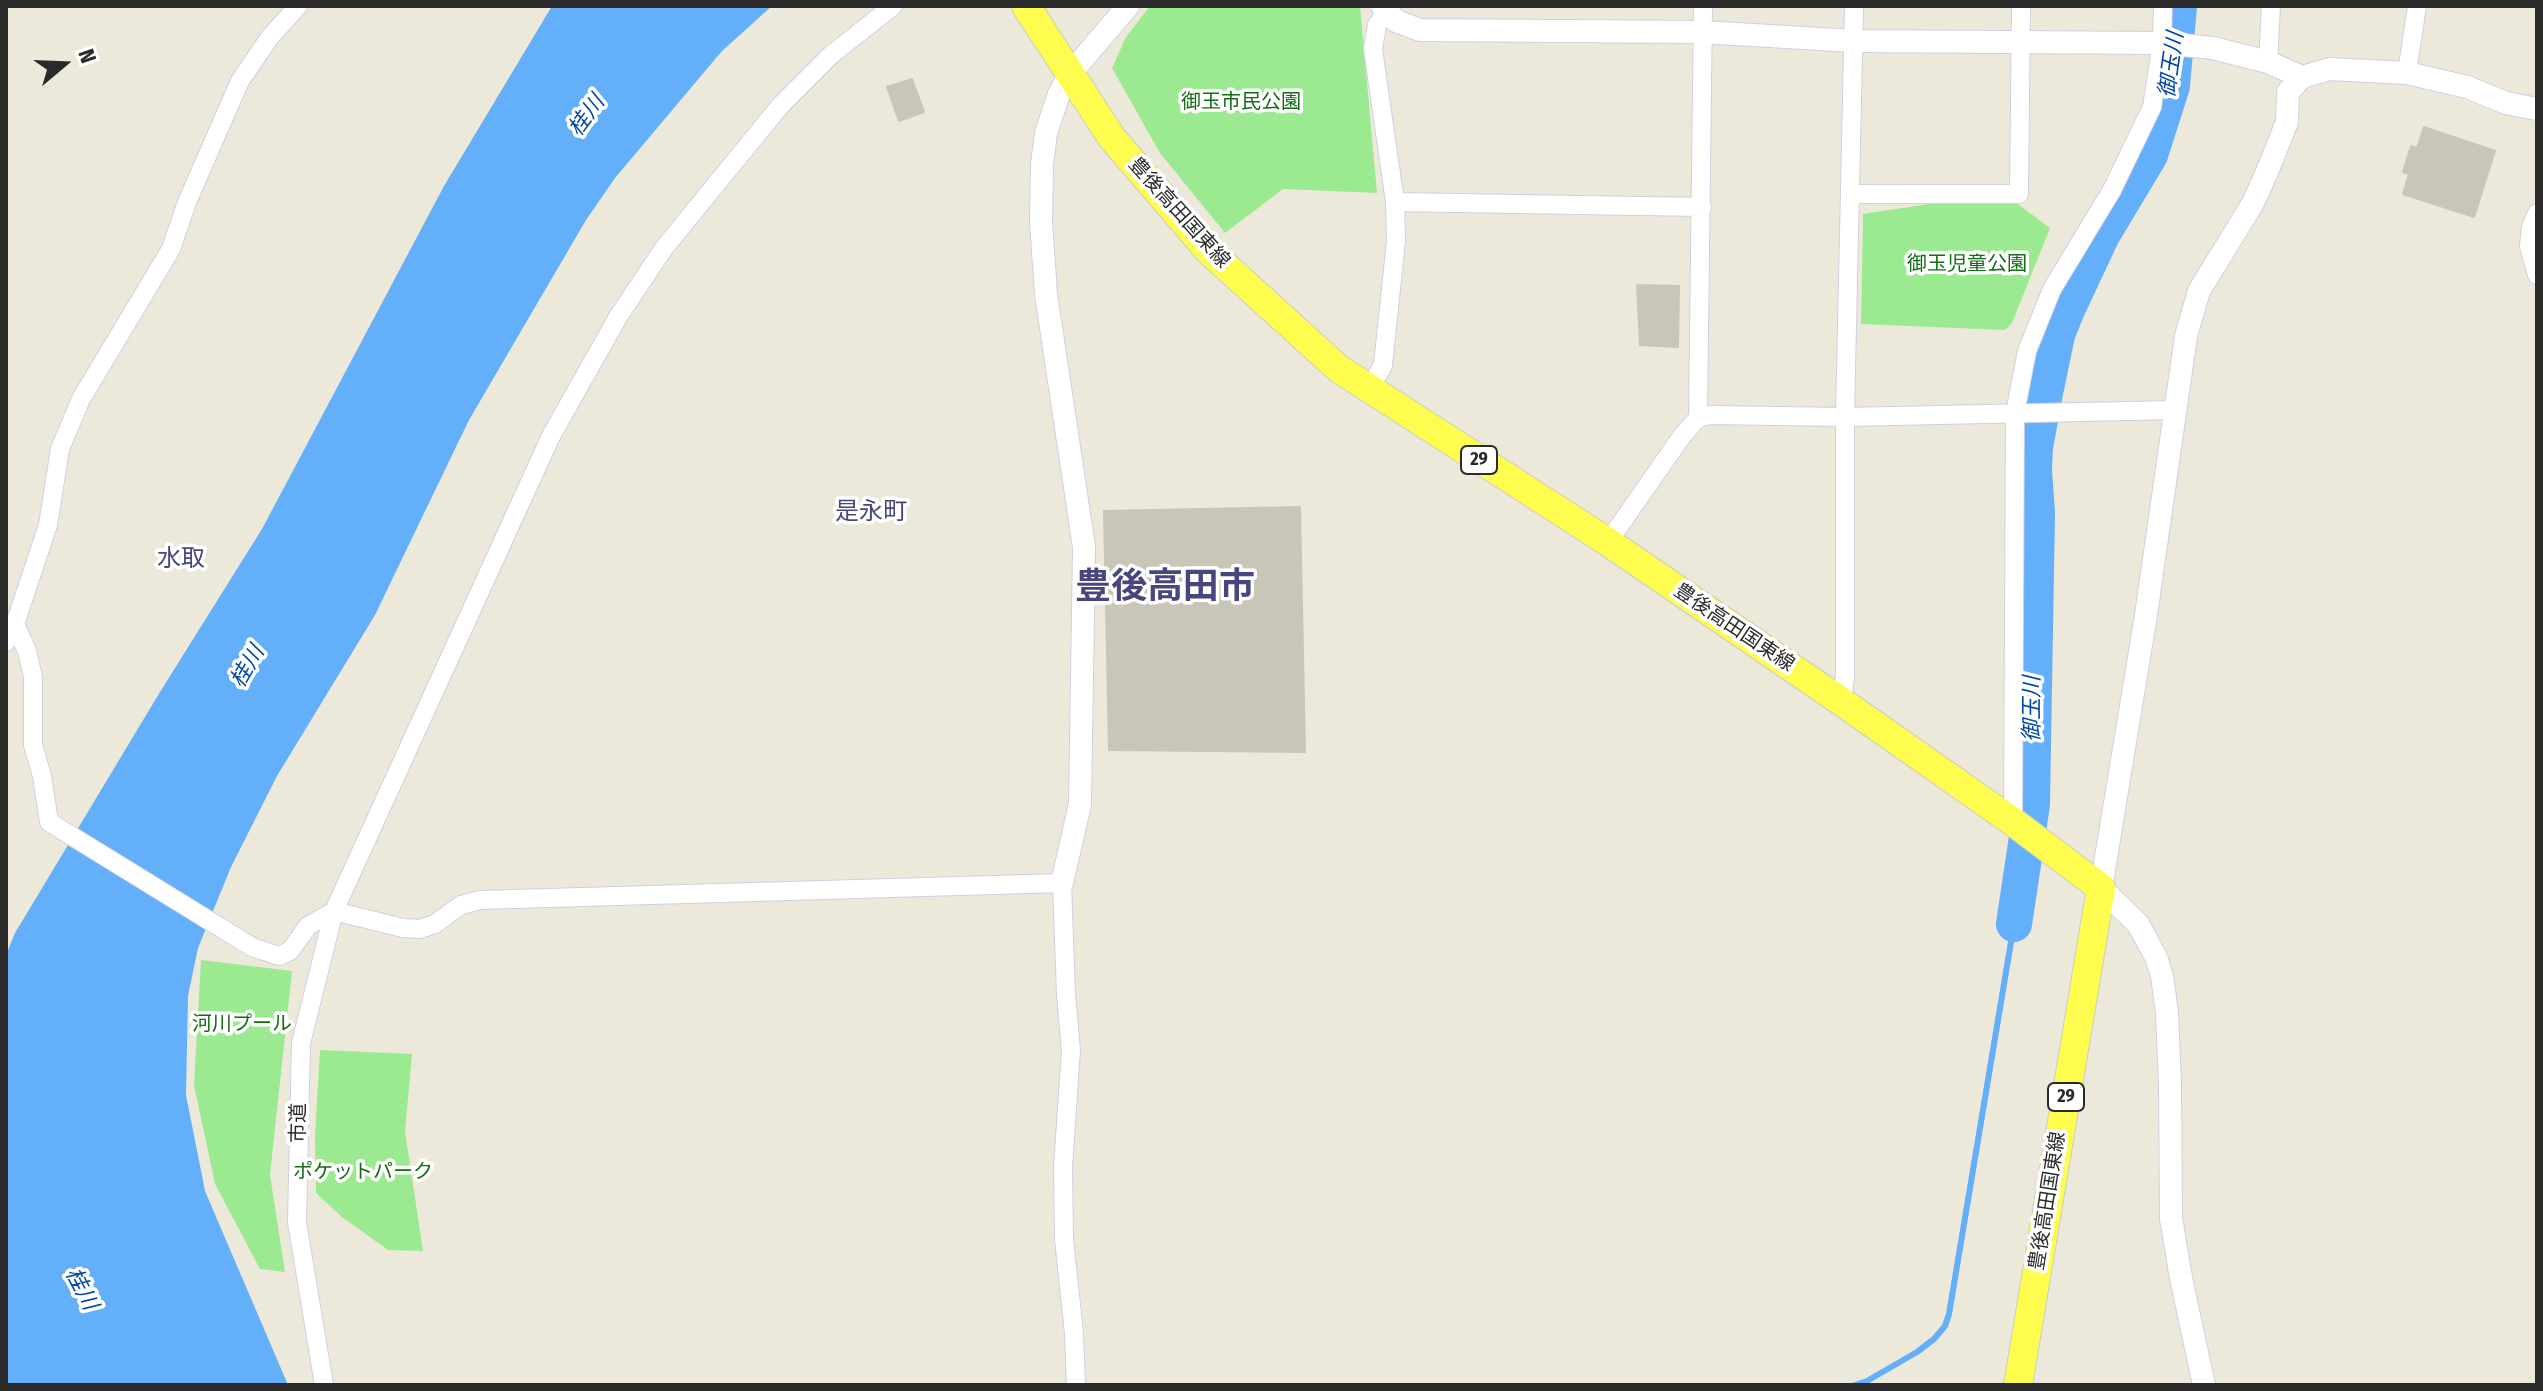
<!DOCTYPE html>
<meta charset="utf-8">
<style>
body{margin:0}
#map{position:relative;width:2543px;height:1391px;overflow:hidden;background:#ede9da;font-family:"Fira Sans Condensed",sans-serif}
canvas{display:block}
.frame{position:absolute;inset:0;border:8px solid #2a2a2a;pointer-events:none}
.north{position:absolute;left:24px;top:24px;width:80px;height:80px;-webkit-text-stroke:6px #fff;paint-order:stroke;rotate:71deg;font-size:22px;font-weight:700;line-height:32px;text-align:center;color:#2a2a2a}
.north::after{content:'';display:block;margin:auto;width:28px;height:36px;background:#2a2a2a;clip-path:polygon(50% 0,100% 100%,50% 72%,0 100%)}
</style>
<div id="map">
<canvas width="2543" height="1391"></canvas>
<div class="frame"></div>
<div class="north">N</div>
</div>
<script>
const ctx = document.querySelector('canvas').getContext('2d');
ctx.lineJoin = 'round';
function fillPath(path, color) { ctx.fillStyle = color; ctx.fill(path, 'evenodd'); }
const shape = rows => new Path2D(rows.map(r => 'M' + r).join(''));
function strokePath(path, color, width, dash) { ctx.strokeStyle = color; ctx.lineWidth = width; ctx.lineCap = dash ? 'butt' : 'round'; ctx.setLineDash(dash || []); ctx.stroke(path); }
function drawText(font, color, halo, rows, align = 'center') {
  ctx.font = font + ' "Fira Sans Condensed","Noto Sans JP",sans-serif'; ctx.lineWidth = 7; ctx.setLineDash([]); ctx.textBaseline = 'middle'; ctx.strokeStyle = halo; ctx.fillStyle = color; for (const [text, x, y, turn = 0] of rows) {
    ctx.save(); ctx.translate(x, y); ctx.rotate((+turn || 0) * Math.PI / 180); ctx.textAlign = isNaN(turn) ? turn : align; if (halo) ctx.strokeText(text, 0, 0); ctx.fillText(text, 0, 0); ctx.restore();
  }
}
const green = shape([
 [1150,6,1360,6,1377,193,1283,189,1225,233,1160,153,1112,68,1126,37],
 [2003,193,2050,228,2012,323,2005,330,1861,324,1863,214],
 [201,960,292,971,270,1175,285,1272,260,1269,215,1184,194,1085],
 [320,1050,412,1054,405,1131,423,1251,388,1250,342,1217,316,1193,315,1135]
]);
const water = shape([
 [552,6,772,6,722,51,615,178,586,220,469,420,375,615,277,776,231,867,198,948,188,996,186,1095,205,1191,288,1385,6,1385,6,955,15,933,160,692,262,529,444,186]
]);
const stream = shape([
 [1855,1385,1867,1381,1917,1352,1934,1339,1945,1326,1949,1314,2014,924]
]);
const river = shape([
 [2014,924,2032,804,2037,513,2034,470,2035,447,2045,393,2057,335,2066,312,2102,235,2150,155,2172,86,2179,6]
]);
const building = shape([
 [912,79,924,112,899,121,887,87,912,79],
 [2424,127,2495,151,2474,217,2403,194,2409,174,2403,172,2411,146,2417,148,2424,127],
 [1637,285,1679,286,1678,347,1640,345,1637,285],
 [1300,507,1305,752,1109,750,1104,511,1300,507]
]);
const minor = shape([
 [2268,62,2271,6],
 [2407,73,2417,6],
 [1852,194,2019,194,2021,6],
 [1395,202,1702,207],
 [2537,213,2531,227,2529,246,2537,275],
 [1369,390,1383,365,1396,241,1395,202,1373,49,1377,25,1386,13],
 [1698,418,1703,6],
 [1608,542,1682,436,1698,418,1709,415,1845,417,2176,410],
 [15,624,27,651,33,677,33,745,42,776,49,822,252,947,279,956,290,951,308,926,334,911,403,928,420,929,435,924,461,905,480,900,1062,883,1066,995,1071,1050,1063,1167,1064,1239,1074,1333,1076,1385],
 [6,642,15,624,48,525,60,449,81,399,171,249,187,202,240,81,270,37,298,6],
 [1842,702,1845,676,1845,417,1854,6],
 [2013,821,2015,413,2027,351,2052,289,2112,190,2152,107,2162,43,2163,6],
 [324,1385,297,1222,301,1043,334,911,551,436,618,317,664,248,780,106,831,55,893,6]
]);
const tertiary = shape([
 [1382,6,1396,21,1420,30,1702,32,1854,41,2162,43,2213,48,2268,62,2302,77],
 [1062,883,1080,804,1084,547,1046,294,1041,222,1042,164,1046,133,1059,94,1070,74,1128,6],
 [2204,1385,2181,1278,2171,1218,2170,1085,2167,1013,2162,976,2156,957,2138,924,2101,888,2146,615,2186,336,2199,291,2253,203,2267,172,2287,122,2288,92,2302,77,2330,69,2407,73,2467,87,2506,103,2537,109]
]);
const primary = shape([
 [1026,6,1112,138,1209,251,1339,369,1608,542,1842,702,2016,824,2101,888,2018,1385]
]);
const shields = [
 [1479,460,36],
 [2066,1097,36]
];
const shieldNames = [
 ["29",1479,460],
 ["29",2066,1097]
];
const parkNames = [
 ["御玉市民公園",1241,102],
 ["御玉児童公園",1967,264],
 ["河川プール",242,1024],
 ["ポケットパーク",363,1172]
];
const streetNames = [
 ["豊後高田国東線",1179,213,48],
 ["豊後高田国東線",1734,628,34],
 ["市道",299,1123,-89],
 ["豊後高田国東線",2048,1201,-81]
];
const waterNames = [
 ["御玉川",2172,65,-82],
 ["桂川",587,116,-54],
 ["桂川",248,667,-60],
 ["御玉川",2033,709,-90],
 ["桂川",81,1289,62]
];
const quarterNames = [
 ["是永町",871,512],
 ["水取",181,559]
];
const townNames = [
 ["豊後高田市",1165,588]
];
fillPath(green, '#9be991');
fillPath(water, '#63affa');
strokePath(stream, '#63affa', 6);
strokePath(river, '#63affa', 36);
fillPath(building, '#c8c6b9');
strokePath(building, '#c9c6b4', 2);
strokePath(minor, '#d0cfe4', 20);
strokePath(tertiary, '#d0cfe4', 24);
strokePath(primary, '#ccc', 30);
strokePath(minor, '#fff', 18);
strokePath(tertiary, '#fff', 22);
strokePath(primary, '#fdfc4f', 28);
for (const [x, y, w] of shields) { const box = new Path2D(); box.roundRect(x - w / 2, y - 14, w, 28, 6); ctx.fillStyle = '#fff'; ctx.fill(box); strokePath(box, '#2a2a2a', 2); }
drawText('bold 18px', '#2a2a2a', null, shieldNames);
drawText('20px', '#136d15', '#fff', parkNames);
drawText('20px', '#2a2a2a', '#fff', streetNames);
drawText('italic 22px', '#0148a7', '#fff', waterNames);
drawText('24px', '#49467f', '#fff', quarterNames);
drawText('bold 36px', '#49467f', '#fff', townNames);
</script>
